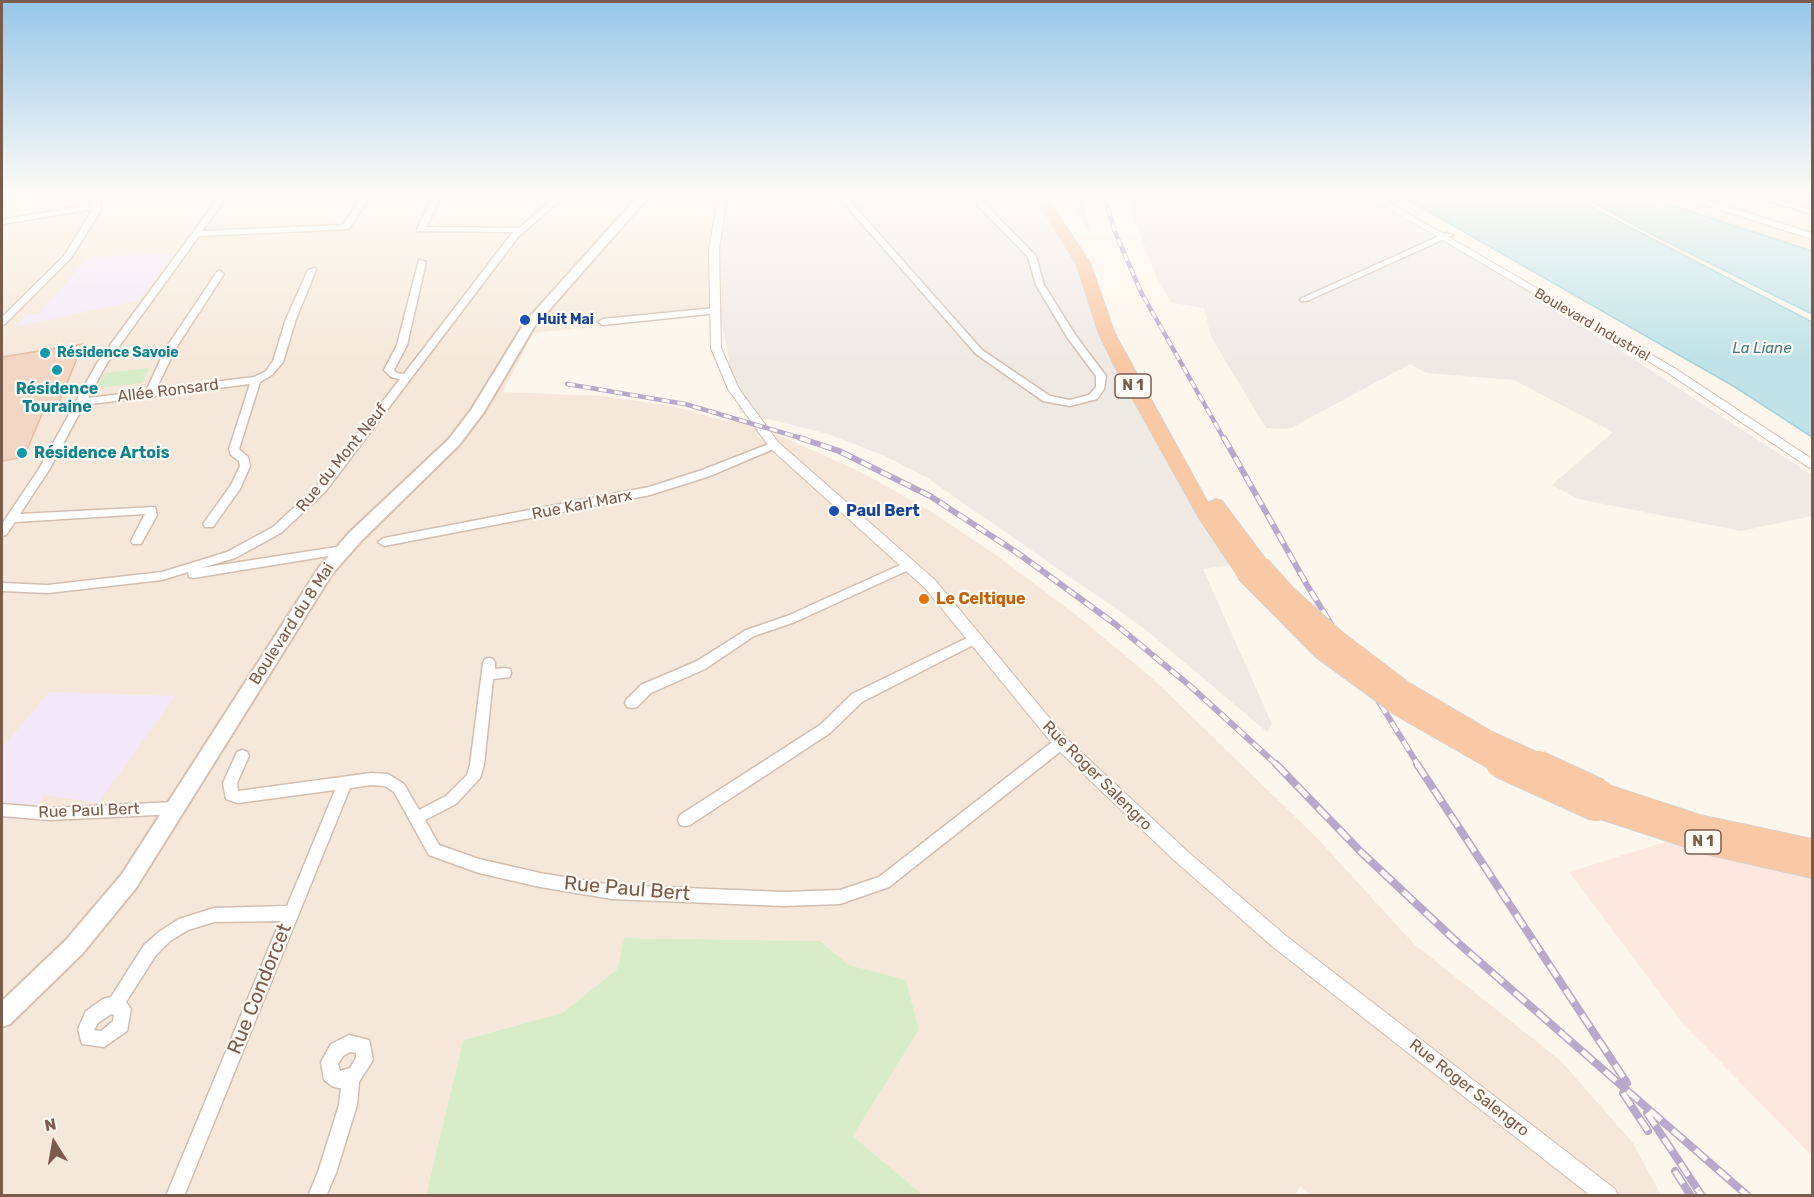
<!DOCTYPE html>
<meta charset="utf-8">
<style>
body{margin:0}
#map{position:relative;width:1814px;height:1197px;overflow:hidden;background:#fdf6ec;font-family:Rubik,sans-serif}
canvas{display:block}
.frame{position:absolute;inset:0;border:3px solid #7a5c4d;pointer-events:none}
.north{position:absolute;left:24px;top:1113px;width:60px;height:60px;-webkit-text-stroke:4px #fffaf3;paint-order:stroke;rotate:349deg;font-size:16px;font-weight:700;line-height:24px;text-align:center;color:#7a5c4d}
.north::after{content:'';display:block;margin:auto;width:21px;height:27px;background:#7a5c4d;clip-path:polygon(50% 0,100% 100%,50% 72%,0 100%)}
</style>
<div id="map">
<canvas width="1814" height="1197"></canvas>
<div class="frame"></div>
<div class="north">N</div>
</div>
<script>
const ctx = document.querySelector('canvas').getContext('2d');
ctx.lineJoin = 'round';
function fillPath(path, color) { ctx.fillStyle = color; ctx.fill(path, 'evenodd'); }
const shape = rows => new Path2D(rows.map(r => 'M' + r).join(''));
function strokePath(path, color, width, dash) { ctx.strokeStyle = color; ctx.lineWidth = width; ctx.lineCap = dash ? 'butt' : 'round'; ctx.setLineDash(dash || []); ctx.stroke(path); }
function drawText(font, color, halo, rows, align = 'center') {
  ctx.font = font + ' Rubik,sans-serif'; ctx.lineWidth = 4.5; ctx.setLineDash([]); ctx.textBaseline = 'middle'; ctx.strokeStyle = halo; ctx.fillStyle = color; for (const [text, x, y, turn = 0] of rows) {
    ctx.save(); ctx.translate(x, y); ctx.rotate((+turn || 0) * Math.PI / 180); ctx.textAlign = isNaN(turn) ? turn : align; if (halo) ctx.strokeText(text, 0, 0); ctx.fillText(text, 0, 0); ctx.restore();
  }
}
const residential = shape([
 [2,193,728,193,722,229,720,314,533,333,503,392,604,396,671,406,730,422,733,420,761,427,863,473,927,509,1000,558,1076,615,1150,676,1317,838,1414,944,1561,1061,1633,1143,1661,1195,1310,1196,1300,1186,1295,1196,923,1195,853,1136,919,1030,906,981,849,965,820,941,624,938,617,969,562,1013,463,1040,426,1195,2,1196],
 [1634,193,1812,193,1812,251,1663,202]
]);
const commercial = shape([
 [1665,842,1812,877,1812,1156,1683,1024,1569,872]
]);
const industrial = shape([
 [728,193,1031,193,1074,261,1105,350,1126,389,1203,528,1230,565,1203,569,1272,724,1267,732,1145,629,926,477,885,456,828,434,739,412,720,314,719,262],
 [1064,193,1084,193,1090,232],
 [1128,193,1360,193,1539,298,1812,475,1812,516,1741,531,1578,499,1552,485,1613,432,1514,380,1426,373,1410,364,1289,429,1266,428,1211,337,1204,308,1172,303,1158,282,1135,221]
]);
const education = shape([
 [173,254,139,300,15,327,27,314,40,314,44,308,39,308,46,305,89,257],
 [49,692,175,696,98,803,44,795,37,805,2,802,2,748]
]);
const green = shape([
 [149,368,142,383,96,388,104,373],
 [624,938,820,941,849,965,906,980,919,1030,853,1136,923,1195,426,1195,463,1040,562,1013,617,969]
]);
const water = shape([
 [1396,193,1634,193,1812,251,1812,314,1637,227,1593,202,1586,204,1812,322,1812,437,1735,387,1396,193]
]);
const building = shape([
 [83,344,56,410,43,412,24,457,2,461,2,357,83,344]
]);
const minor = shape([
 [92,193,100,193,101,210,71,258,5,324,2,325,2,317,64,256,93,209,2,224,2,220,93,204,92,193],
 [222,193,230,193,202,231,343,225,364,193,372,193,349,229,199,236,107,363,88,398,146,391,166,348,217,272,220,271,224,274,176,348,156,389,254,377,266,371,273,361,286,319,308,270,315,268,316,270,296,319,283,362,272,375,260,382,239,449,248,457,250,466,240,489,213,527,205,527,203,524,231,485,240,466,239,461,231,455,229,449,250,384,84,405,49,470,20,514,155,507,157,515,141,544,133,544,131,541,145,514,15,522,6,535,2,536,2,524,39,469,97,363,222,193],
 [435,193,443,193,426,227,519,228,560,193,568,193,518,237,325,492,281,533,235,558,201,568,343,546,349,550,347,553,193,578,189,577,188,572,162,580,48,593,2,591,2,583,48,585,162,572,227,552,273,527,317,486,400,379,391,377,384,370,397,345,419,260,426,262,407,345,394,370,397,373,404,374,513,232,418,231,417,229,435,193],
 [835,193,843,193,982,350,1050,396,1070,400,1089,395,1096,387,1096,376,1067,337,1036,285,1028,257,966,193,974,193,1036,256,1044,285,1076,336,1106,376,1104,389,1097,399,1070,406,1043,401,976,354,835,193],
 [1744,193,1755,193,1812,210,1812,214,1744,193],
 [1446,233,1453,235,1307,301,1301,301,1300,299,1446,233],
 [715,308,720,311,718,313,603,325,598,322,603,319,715,308],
 [774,442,779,445,778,447,710,476,650,495,384,546,378,542,384,538,649,487,702,470,774,442],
 [909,561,913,562,915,565,913,568,795,622,754,636,705,669,651,693,637,707,632,708,627,707,625,703,627,699,641,685,697,661,746,630,787,616,909,561],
 [975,634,979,636,981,639,979,642,862,702,830,733,690,825,685,826,680,825,678,820,680,815,820,725,852,694,975,634],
 [489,658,493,659,495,663,495,669,505,668,510,669,511,673,510,677,493,679,484,765,480,778,456,804,425,820,439,845,479,859,540,873,612,885,784,892,840,890,879,877,1056,739,1061,737,1066,739,1068,743,1066,747,889,887,840,904,784,906,612,899,540,887,479,873,429,855,394,792,385,786,371,785,350,788,184,1196,166,1196,280,921,214,922,188,930,170,941,156,955,126,1002,131,1009,127,1031,104,1047,82,1044,78,1029,86,1011,103,999,111,997,144,945,160,931,179,919,214,908,287,906,335,790,238,803,226,799,223,783,237,752,242,750,247,752,249,756,237,783,238,791,371,773,388,774,404,784,419,810,446,796,467,775,470,765,483,663,485,659,489,658],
 [111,1014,114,1015,113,1021,101,1031,94,1030,98,1023,111,1014],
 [176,802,181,804,183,808,181,812,176,814,50,820,2,816,2,804,50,808,176,802],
 [349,1035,369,1040,373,1060,359,1082,357,1105,336,1173,326,1196,308,1196,318,1172,339,1105,341,1088,338,1088,332,1086,324,1080,321,1062,331,1044,349,1035],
 [350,1052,356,1053,356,1058,350,1068,340,1071,338,1064,343,1056,350,1052]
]);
const tertiary = shape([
 [719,193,727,193,719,250,721,348,739,389,778,442,935,580,1066,738,1187,851,1285,935,1615,1189,1618,1196,1591,1196,1273,947,1175,861,1056,748,925,588,770,448,728,389,711,348,709,250,719,193],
 [1363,193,1373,193,1676,369,1812,459,1812,468,1808,467,1668,373,1363,193],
 [1673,193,1685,193,1812,233,1812,239,1674,195,1673,193]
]);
const secondary = shape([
 [641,193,652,193,534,327,484,412,459,445,362,540,332,574,136,888,82,954,10,1024,2,1027,2,1001,66,940,122,874,320,566,350,532,449,439,471,410,525,322,641,193]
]);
const trunk = shape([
 [1032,193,1044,193,1090,263,1115,334,1208,503,1216,499,1222,501,1267,561,1269,566,1267,571,1254,571,1252,576,1245,578,1238,576,1200,520,1115,367,1099,334,1076,263,1032,193],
 [1599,782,1700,815,1812,839,1812,878,1710,855,1588,815,1584,808,1592,799,1588,792,1591,785,1599,782]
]);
const railFar2 = shape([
 [1103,193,1115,232,1141,292,1224,439],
 [567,384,685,404,804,439]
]);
const railFar1 = shape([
 [800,438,839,451,930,496,1019,554,1115,624,1189,685,1277,765],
 [1224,438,1307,585,1418,765]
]);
const rail = shape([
 [1276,764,1361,852,1457,942,1748,1196],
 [1417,764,1627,1083],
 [1623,1093,1648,1131],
 [1647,1113,1702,1196],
 [1675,1171,1691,1196]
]);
const trunkBridgeFar1 = shape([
 [1260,566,1287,596,1337,641,1403,691,1486,740,1541,765],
 [1245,571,1322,649,1400,706,1503,765]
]);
const trunkBridge = shape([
 [1499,764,1596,808],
 [1538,764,1599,792]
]);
const markers = [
 [525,320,6,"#1a4fb4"],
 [45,353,6,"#0f9aa8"],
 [57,370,6,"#0f9aa8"],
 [22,453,6,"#0f9aa8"],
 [834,511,6,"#1a4fb4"],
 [924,599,6,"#e8710a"]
];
const farTransitnames = [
 ["Huit Mai",537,320]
];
const farStreetnames = [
 ["Boulevard Industriel",1592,325,30]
];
const farCulturenames = [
 ["Résidence Savoie",57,353]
];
const farWaternames = [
 ["La Liane",1762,349]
];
const shields = [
 [1133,386,36],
 [1703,842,36]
];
const shieldNames = [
 ["N 1",1133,386],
 ["N 1",1703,842]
];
const cultureNames = [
 ["Résidence",57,389],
 ["Touraine",57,407],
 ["Résidence Artois",34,453,"left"]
];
const streetNames = [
 ["Allée Ronsard",168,391,-7],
 ["Rue du Mont Neuf",342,458,-51],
 ["Rue Karl Marx",582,505,-11],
 ["Boulevard du 8 Mai",292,624,-57],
 ["Rue Roger Salengro",1097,776,45],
 ["Rue Paul Bert",89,811,-2],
 ["Rue Roger Salengro",1469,1088,38]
];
const transitNames = [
 ["Paul Bert",846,511]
];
const foodNames = [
 ["Le Celtique",936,599]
];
const nearStreetnames = [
 ["Rue Paul Bert",627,889,5],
 ["Rue Condorcet",260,989,-68]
];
fillPath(residential, '#f5e8da');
fillPath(commercial, '#fde8e0');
fillPath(industrial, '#efe9e4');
fillPath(education, '#f3e8fa');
fillPath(green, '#d8ecc9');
fillPath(water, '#bfe3e8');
strokePath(water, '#a5d3da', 1.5);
fillPath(building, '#f3d5c3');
strokePath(building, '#e6bba3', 1.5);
strokePath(minor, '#d1beb0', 3);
strokePath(tertiary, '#d1beb0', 2);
strokePath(secondary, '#d6c0b0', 4);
strokePath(trunk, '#dad1cd', 2);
fillPath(minor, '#fff');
fillPath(tertiary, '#fff');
fillPath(secondary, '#fff');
fillPath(trunk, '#f9c8a4');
strokePath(railFar2, '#b9a8c9', 4.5);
strokePath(railFar1, '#b9a8c9', 6);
strokePath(rail, '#b9a8c9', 8);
strokePath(railFar2, '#fffaf3', 3, [8]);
strokePath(railFar1, '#fffaf3', 4, [11]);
strokePath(rail, '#fffaf3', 5, [15]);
strokePath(trunkBridgeFar1, '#dad1cd', 22, []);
strokePath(trunkBridge, '#dad1cd', 28, []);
strokePath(trunkBridgeFar1, '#f9c8a4', 20);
strokePath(trunkBridge, '#f9c8a4', 26);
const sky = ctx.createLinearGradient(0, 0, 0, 360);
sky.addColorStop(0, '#97c7e8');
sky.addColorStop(0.54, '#fefbf6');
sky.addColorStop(1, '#fefbf600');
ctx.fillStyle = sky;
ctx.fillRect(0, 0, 1814, 360);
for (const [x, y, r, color] of markers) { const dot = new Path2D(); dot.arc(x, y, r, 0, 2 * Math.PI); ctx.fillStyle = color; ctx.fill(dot); strokePath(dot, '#fffaf3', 2); }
drawText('bold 14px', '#164399', '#fffaf3', farTransitnames, 'left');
drawText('14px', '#7a5c4d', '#fffaf3', farStreetnames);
drawText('bold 14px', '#0d838f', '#fffaf3', farCulturenames, 'left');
drawText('italic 15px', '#437c86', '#fffaf3', farWaternames);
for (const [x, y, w] of shields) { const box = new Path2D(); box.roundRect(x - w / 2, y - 12, w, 24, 4.5); ctx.fillStyle = '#fffaf3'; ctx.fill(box); strokePath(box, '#7a5c4d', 1.5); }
drawText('bold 15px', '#7a5c4d', null, shieldNames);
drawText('bold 16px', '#0d838f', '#fffaf3', cultureNames);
drawText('16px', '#7a5c4d', '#fffaf3', streetNames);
drawText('bold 16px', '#164399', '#fffaf3', transitNames, 'left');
drawText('bold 16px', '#c56008', '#fffaf3', foodNames, 'left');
drawText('20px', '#7a5c4d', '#fffaf3', nearStreetnames);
</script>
